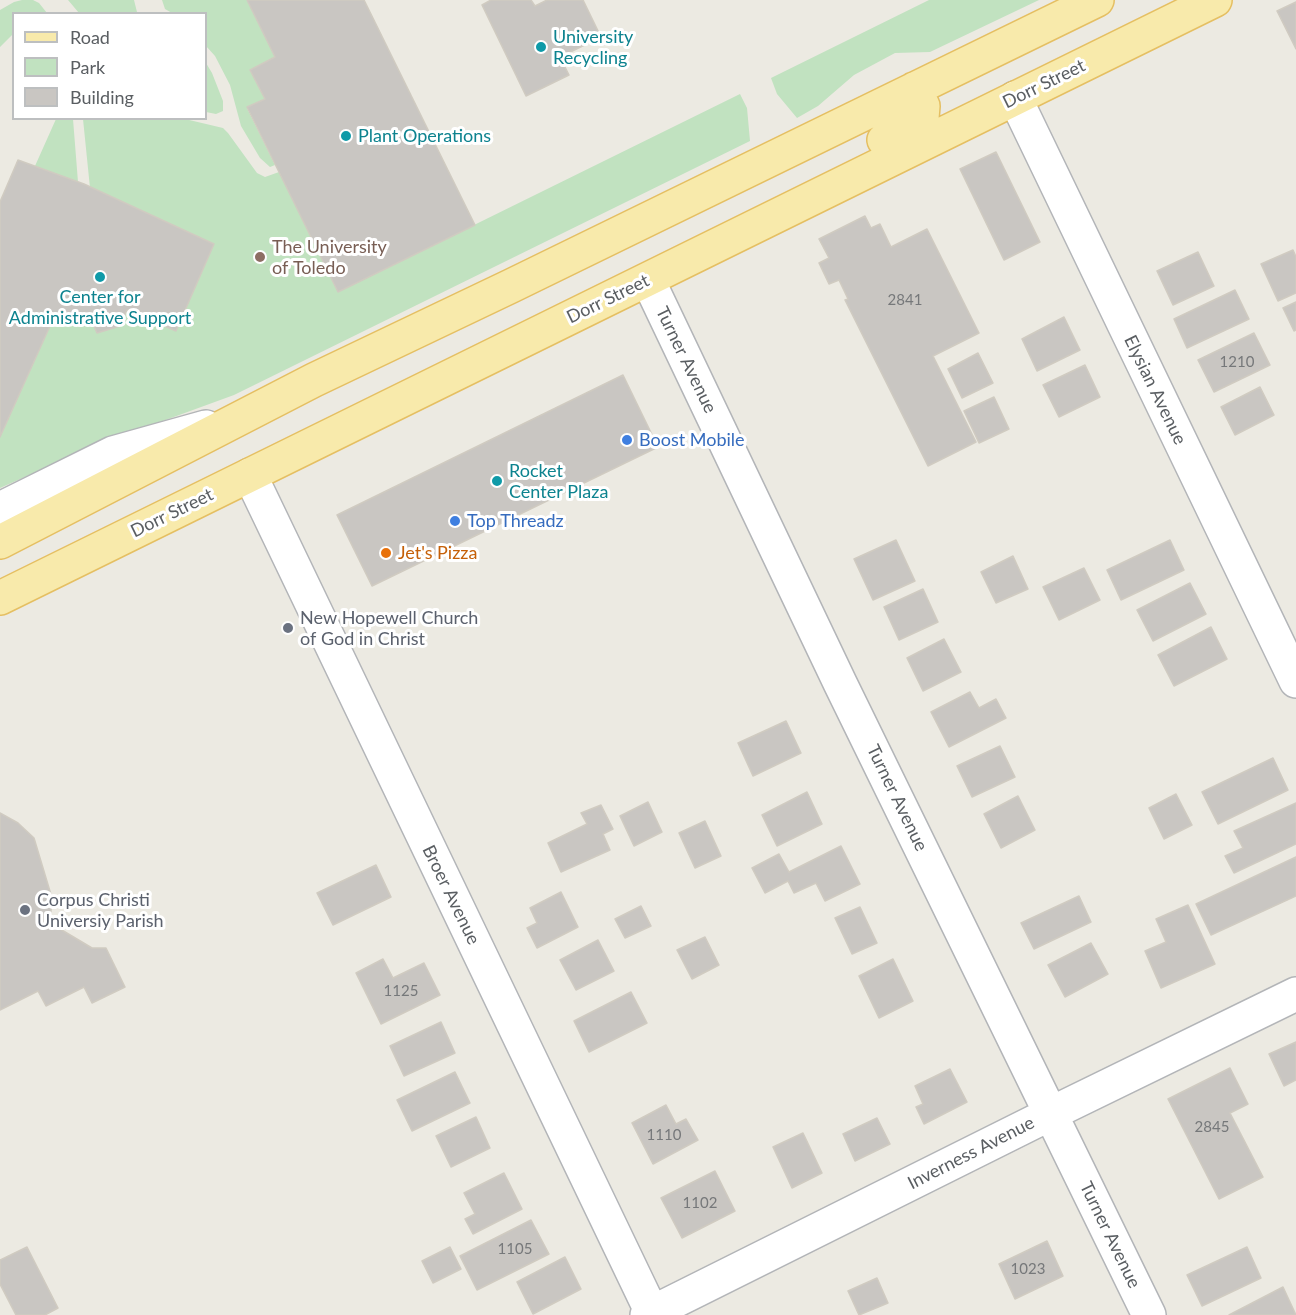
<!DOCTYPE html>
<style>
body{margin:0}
#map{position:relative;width:1296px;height:1315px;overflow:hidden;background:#eceae2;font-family:Lato,sans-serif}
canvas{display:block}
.legend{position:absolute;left:12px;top:12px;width:195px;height:108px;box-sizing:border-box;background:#fff;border:2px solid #bdbfc0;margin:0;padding:8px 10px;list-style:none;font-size:18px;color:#5a5e62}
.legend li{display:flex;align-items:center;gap:12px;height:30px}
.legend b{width:30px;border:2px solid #bdbfc0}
</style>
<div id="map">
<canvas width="1296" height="1315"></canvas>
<ul class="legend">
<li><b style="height:8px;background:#f8eaab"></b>Road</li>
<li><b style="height:16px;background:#c1e2c0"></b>Park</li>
<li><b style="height:16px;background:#c9c6c2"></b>Building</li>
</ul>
</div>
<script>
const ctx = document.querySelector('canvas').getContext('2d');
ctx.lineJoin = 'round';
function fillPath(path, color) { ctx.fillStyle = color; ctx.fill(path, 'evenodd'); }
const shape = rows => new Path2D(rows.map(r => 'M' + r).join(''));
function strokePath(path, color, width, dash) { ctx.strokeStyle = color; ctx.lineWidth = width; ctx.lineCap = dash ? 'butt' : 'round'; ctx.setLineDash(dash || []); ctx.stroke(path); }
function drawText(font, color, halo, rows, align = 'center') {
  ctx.font = font + ' Lato,sans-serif'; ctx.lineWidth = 6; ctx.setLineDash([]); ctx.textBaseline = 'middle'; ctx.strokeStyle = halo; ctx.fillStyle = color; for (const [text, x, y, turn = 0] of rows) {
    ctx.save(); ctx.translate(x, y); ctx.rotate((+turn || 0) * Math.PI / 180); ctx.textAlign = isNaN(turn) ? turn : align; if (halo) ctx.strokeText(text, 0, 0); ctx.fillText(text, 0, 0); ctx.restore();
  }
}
const green = shape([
 [22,0,33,0,39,3,47,13,14,14,13,34,0,47,0,10,14,2],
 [68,0,134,0,137,12,79,13],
 [162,0,247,0,275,57,250,70,265,99,247,108,275,165,270,167,260,158,241,126,230,85,215,56,206,46,206,14,172,13,165,9],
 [929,0,1039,0,930,52,895,53,854,75,818,106,797,118,777,94,771,78],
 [206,63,212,73,223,101,223,111,216,114,206,112],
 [740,94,747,108,750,141,234,395,97,445,0,488,0,437,50,326,88,313,97,333,120,326,127,310,176,331,213,244,90,188,83,119,185,119,223,128,228,133,257,173,265,177,279,172,338,292],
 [56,119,73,119,78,182,35,166]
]);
const building = shape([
 [247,0,364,0,475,225,338,292,247,107,265,99,250,70,275,57,247,0],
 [491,0,531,0,535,6,547,0,583,0,601,37,560,57,569,75,526,96,482,5,491,0],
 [1296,2,1296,49,1277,11,1296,2],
 [996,152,1040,242,1004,260,960,169,996,152],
 [18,160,84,184,214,244,176,331,127,310,120,326,97,333,88,313,50,326,0,437,0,202,18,160],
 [865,216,871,228,880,224,891,247,927,229,979,333,933,356,976,442,928,466,845,300,848,299,839,280,829,284,819,263,829,258,819,239,865,216],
 [1293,250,1296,257,1296,293,1278,301,1261,264,1293,250],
 [1198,252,1214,286,1173,305,1157,271,1198,252],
 [1235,290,1249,319,1187,348,1174,319,1235,290],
 [1296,302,1296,330,1294,331,1283,308,1296,302],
 [1064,317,1080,350,1037,371,1022,339,1064,317],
 [1254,333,1270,365,1214,392,1198,360,1254,333],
 [978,353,993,383,962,398,948,369,978,353],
 [1085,365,1100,397,1059,417,1043,385,1085,365],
 [623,375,658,447,372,586,337,515,623,375],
 [1260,387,1274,415,1235,435,1221,407,1260,387],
 [994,397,1009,429,979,443,964,411,994,397],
 [896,540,915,581,873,600,854,559,896,540],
 [1170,540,1184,570,1121,600,1107,570,1170,540],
 [1013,556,1028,589,996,603,981,572,1013,556],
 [1084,568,1100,600,1059,620,1043,587,1084,568],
 [1190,583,1206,614,1153,641,1137,610,1190,583],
 [923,589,938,622,899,640,884,607,923,589],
 [1211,627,1227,659,1174,686,1158,655,1211,627],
 [944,639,961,672,923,691,907,658,944,639],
 [970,692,979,708,996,699,1006,718,949,747,931,712,970,692],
 [786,721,801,753,753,776,738,743,786,721],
 [1000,746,1015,777,972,797,957,766,1000,746],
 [1273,758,1288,790,1218,824,1202,792,1273,758],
 [807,792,822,824,777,846,762,815,807,792],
 [1176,794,1192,825,1164,839,1149,808,1176,794],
 [1018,796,1035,830,1001,848,984,814,1018,796],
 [648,802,662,832,634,846,620,816,648,802],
 [1296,803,1296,844,1234,873,1225,856,1243,848,1234,831,1296,803],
 [601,805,613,829,603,834,610,850,561,872,548,843,587,824,581,813,601,805],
 [0,813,18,823,34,838,52,898,50,923,92,948,106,948,125,987,92,1003,84,987,46,1006,38,991,0,1010,0,813],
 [705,821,721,856,695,868,679,833,705,821],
 [841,846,860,884,825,901,816,883,794,893,788,881,765,893,752,868,779,854,789,872,841,846],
 [1296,857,1296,896,1211,935,1196,904,1296,857],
 [376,865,391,897,333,925,317,893,376,865],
 [561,892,578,927,537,948,527,928,537,923,530,908,561,892],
 [1079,896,1091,922,1034,949,1021,923,1079,896],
 [1188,905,1215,964,1161,988,1145,951,1166,942,1156,919,1188,905],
 [641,906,651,926,625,938,615,919,641,906],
 [860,907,877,943,852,954,835,918,860,907],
 [705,937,719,965,692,979,677,950,705,937],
 [598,940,614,971,576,990,560,960,598,940],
 [1091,943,1108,974,1065,997,1048,965,1091,943],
 [383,959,393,978,424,963,440,995,381,1024,356,973,383,959],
 [893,959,913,1001,879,1018,859,976,893,959],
 [631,992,647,1023,589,1052,574,1021,631,992],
 [441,1022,455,1053,404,1076,390,1046,441,1022],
 [1296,1042,1296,1080,1284,1086,1269,1054,1296,1042],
 [1230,1068,1248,1104,1230,1113,1263,1177,1219,1199,1168,1099,1230,1068],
 [950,1069,967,1102,924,1124,916,1107,923,1104,915,1086,950,1069],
 [455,1072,470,1103,412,1131,397,1100,455,1072],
 [666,1105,676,1124,686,1119,698,1140,653,1164,632,1123,666,1105],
 [476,1117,490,1148,451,1167,436,1136,476,1117],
 [877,1118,890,1144,855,1161,843,1134,877,1118],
 [803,1133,822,1173,792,1188,773,1147,803,1133],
 [715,1171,735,1211,682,1238,661,1198,715,1171],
 [504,1173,522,1209,473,1234,465,1219,475,1214,464,1193,504,1173],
 [531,1220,549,1254,477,1290,460,1256,531,1220],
 [1047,1241,1063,1276,1015,1299,999,1264,1047,1241],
 [27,1247,58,1308,45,1315,16,1315,0,1284,0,1260,27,1247],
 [450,1247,461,1269,433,1283,422,1261,450,1247],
 [1247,1247,1261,1278,1202,1306,1187,1275,1247,1247],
 [565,1257,581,1289,533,1314,517,1282,565,1257],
 [877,1278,888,1303,859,1315,848,1291,877,1278],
 [1283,1287,1296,1315,1229,1315,1283,1287]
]);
const minor = shape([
 [1015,98,1296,681],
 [648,280,840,683,1149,1315],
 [250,475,653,1315],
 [0,509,113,453,206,427],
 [647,1315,1052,1113,1296,994]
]);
const major = shape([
 [884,140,922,118,923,106,914,89],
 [0,542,314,380,511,286,1097,0],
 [0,598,1215,0]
]);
const markers = [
 [541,47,6,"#0f9aa8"],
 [346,136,6,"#0f9aa8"],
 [260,257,6,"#8d6e63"],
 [100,277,6,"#0f9aa8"],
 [627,440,6,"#3f7fe0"],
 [497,481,6,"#0f9aa8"],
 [455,521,6,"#3f7fe0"],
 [386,553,6,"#e8710a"],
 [288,628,6,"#6b7280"],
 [25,910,6,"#6b7280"]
];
const numberNames = [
 ["2841",905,300],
 ["1210",1237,362],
 ["1125",401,991],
 ["2845",1212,1127],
 ["1110",664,1135],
 ["1102",700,1203],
 ["1105",515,1249],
 ["1023",1028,1269]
];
const cultureNames = [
 ["University",553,37],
 ["Recycling",553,58],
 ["Plant Operations",358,136],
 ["Center for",100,297,"center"],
 ["Administrative Support",100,318,"center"],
 ["Rocket",509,471],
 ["Center Plaza",509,492]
];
const streetNames = [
 ["Dorr Street",1044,84,-26],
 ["Dorr Street",608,299,-26],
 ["Turner Avenue",686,360,64],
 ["Elysian Avenue",1155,390,64],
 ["Dorr Street",172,513,-26],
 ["Turner Avenue",897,798,64],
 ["Broer Avenue",451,895,64],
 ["Inverness Avenue",971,1153,-27],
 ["Turner Avenue",1110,1235,64]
];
const educationNames = [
 ["The University",272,247],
 ["of Toledo",272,268]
];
const shopNames = [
 ["Boost Mobile",639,440],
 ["Top Threadz",467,521]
];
const foodNames = [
 ["Jet's Pizza",398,553]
];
const worshipNames = [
 ["New Hopewell Church",300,618],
 ["of God in Christ",300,639],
 ["Corpus Christi",37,900],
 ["Universiy Parish",37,921]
];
fillPath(green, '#c1e2c0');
fillPath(building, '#c9c6c2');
strokePath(building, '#d0cbc1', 1.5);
strokePath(minor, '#b3b5b8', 36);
strokePath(major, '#e5bf62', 36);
strokePath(minor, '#fff', 33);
strokePath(major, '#f8eaab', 33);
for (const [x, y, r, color] of markers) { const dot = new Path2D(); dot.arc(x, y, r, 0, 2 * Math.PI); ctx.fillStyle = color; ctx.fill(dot); strokePath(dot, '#fff', 2); }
drawText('15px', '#76787a', null, numberNames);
drawText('18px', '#0d838f', '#fff', cultureNames, 'left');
drawText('18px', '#5a5e62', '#fff', streetNames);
drawText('18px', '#785e54', '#fff', educationNames, 'left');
drawText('18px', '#366cbe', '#fff', shopNames, 'left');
drawText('18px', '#c56008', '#fff', foodNames, 'left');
drawText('18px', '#5b616d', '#fff', worshipNames, 'left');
</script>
